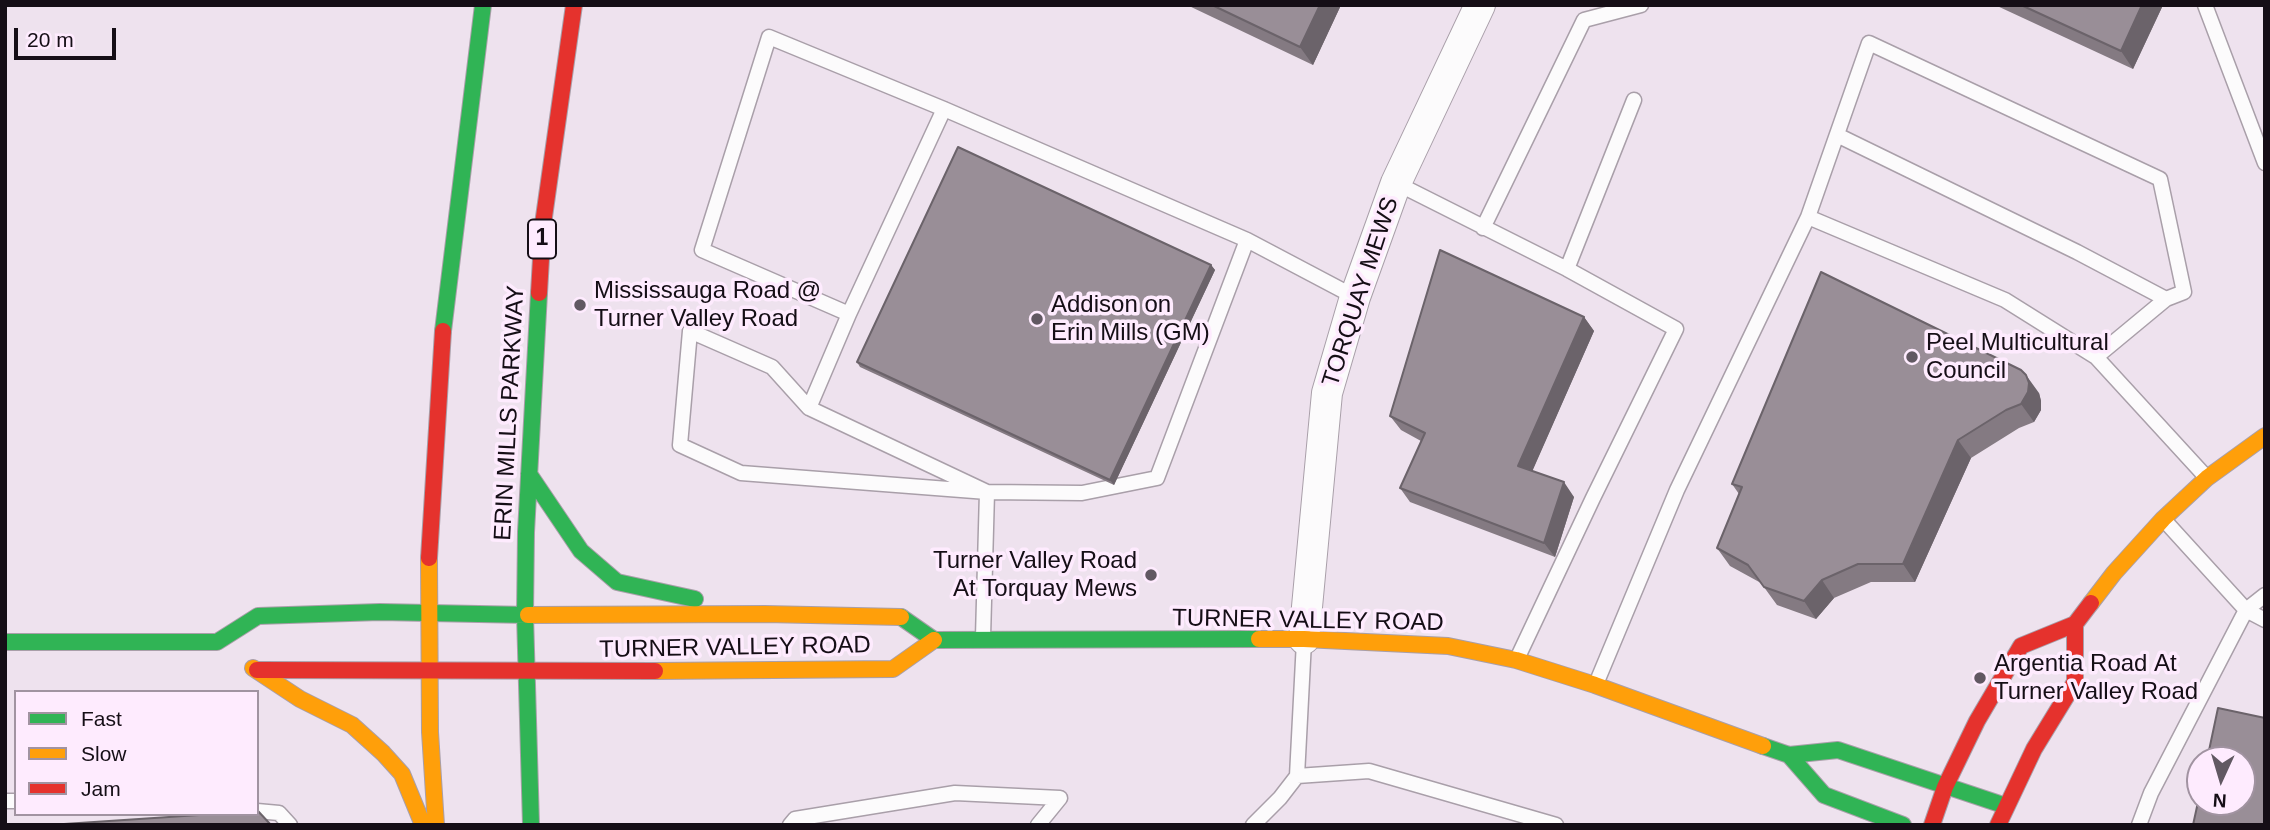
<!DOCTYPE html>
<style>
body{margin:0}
#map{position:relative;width:2270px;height:830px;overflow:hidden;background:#eee2ee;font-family:Arial,sans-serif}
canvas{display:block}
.frame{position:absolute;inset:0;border:7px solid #150e16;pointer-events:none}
.legend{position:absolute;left:14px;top:690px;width:245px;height:126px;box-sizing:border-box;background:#feebfe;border:2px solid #a193a1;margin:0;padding:9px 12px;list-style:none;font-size:21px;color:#150e16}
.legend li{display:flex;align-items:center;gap:14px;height:35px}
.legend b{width:35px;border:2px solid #a193a1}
.north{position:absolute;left:2186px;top:746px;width:70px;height:70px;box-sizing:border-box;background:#feebfe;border:2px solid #a193a1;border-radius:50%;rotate:184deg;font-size:19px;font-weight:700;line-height:28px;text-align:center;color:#150e16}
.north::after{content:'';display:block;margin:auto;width:24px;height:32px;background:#615862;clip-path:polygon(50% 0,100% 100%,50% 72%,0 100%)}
.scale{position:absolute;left:14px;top:28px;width:102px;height:32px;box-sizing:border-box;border:4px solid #150e16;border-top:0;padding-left:9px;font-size:21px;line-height:24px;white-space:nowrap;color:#150e16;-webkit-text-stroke:5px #feebfe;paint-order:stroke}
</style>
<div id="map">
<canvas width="2270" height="830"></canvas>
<div class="frame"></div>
<ul class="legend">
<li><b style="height:9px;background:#30b455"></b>Fast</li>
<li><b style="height:9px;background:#ff9f0a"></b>Slow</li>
<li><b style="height:9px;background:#e5322d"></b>Jam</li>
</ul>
<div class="north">N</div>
<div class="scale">20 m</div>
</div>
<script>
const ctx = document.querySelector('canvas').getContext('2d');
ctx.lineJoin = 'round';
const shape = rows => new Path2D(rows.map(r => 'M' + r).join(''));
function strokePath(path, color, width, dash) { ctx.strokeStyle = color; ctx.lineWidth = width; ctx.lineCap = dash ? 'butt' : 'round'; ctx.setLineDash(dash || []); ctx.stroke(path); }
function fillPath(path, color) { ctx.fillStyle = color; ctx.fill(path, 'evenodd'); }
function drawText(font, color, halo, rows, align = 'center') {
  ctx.font = font + ' Arial,sans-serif'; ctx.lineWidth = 7; ctx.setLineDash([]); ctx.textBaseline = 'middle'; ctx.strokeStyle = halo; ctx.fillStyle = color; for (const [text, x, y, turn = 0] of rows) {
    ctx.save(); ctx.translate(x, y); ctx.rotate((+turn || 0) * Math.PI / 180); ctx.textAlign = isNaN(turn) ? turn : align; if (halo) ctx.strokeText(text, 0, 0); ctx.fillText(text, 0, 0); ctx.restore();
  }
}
const lane = shape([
 [2205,5,2265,163],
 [944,109,849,314,809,408,987,492,983,637],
 [1837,135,2077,252,2166,299],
 [1396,183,1567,269,1634,100],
 [1808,217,1869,43,2160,179,2184,292,2166,299,2096,357],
 [1483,228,1584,20,1641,5],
 [849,314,702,250,769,37,944,109,1247,240],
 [809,408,772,367,690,331,680,445,741,473,987,492,1082,493,1157,478,1247,240,1355,297],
 [2165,521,2246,610,2265,620],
 [1517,659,1593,498,1676,329,1567,269],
 [1596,684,1677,490,1808,217,2005,300,2096,357,2207,478],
 [1297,776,1304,641],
 [5,801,16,801],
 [257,811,279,813,290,825],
 [790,825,795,819,955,793,1060,798,1038,825],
 [1253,825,1280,798,1297,776,1369,771,1556,825],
 [2139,825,2151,793,2246,610,2265,595]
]);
const street = shape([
 [1304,639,1327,393,1355,297,1396,183,1480,5]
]);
const fast = shape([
 [443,331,483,5],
 [529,474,581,551,617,582,695,599],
 [901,617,934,640,1259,639],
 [5,642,217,642,258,616,380,612,528,615],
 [1763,746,1789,755,1838,750,2006,806],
 [1789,755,1824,795,1903,825],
 [531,825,525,615,526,532,539,293]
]);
const slow = shape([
 [429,558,430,732,436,825],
 [2091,603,2114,573,2163,519,2207,478,2265,436],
 [528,615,765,614,901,617],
 [1259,639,1304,639,1448,646,1516,660,1595,685,1763,746],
 [253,668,300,699,352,725,383,753,402,774,423,825],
 [655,671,893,669,934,640]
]);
const jam = shape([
 [539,293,543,224,574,5],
 [429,558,443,331],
 [257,670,655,671],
 [1932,825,1945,787,1977,721,2021,646,2075,624,2091,603],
 [1998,825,2034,749,2075,682,2075,624]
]);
const wall = shape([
 [1187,5,1341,5,1313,65],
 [1995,5,2163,5,2133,69],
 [1211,265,1215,270,1114,485,860,367,857,362],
 [1584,317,1594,331,1532,471,1574,497,1555,557,1410,502,1400,488,1421,441,1401,430,1390,416],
 [2039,393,2041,401,2041,410,2034,422,2019,428,1971,458,1915,582,1871,582,1834,598,1816,619,1777,605,1761,583,1730,566,1717,548,1739,494,1732,484]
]);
const shadedWall = shape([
 [1320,5,1341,5,1313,65,1300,47],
 [2142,5,2163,5,2133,69,2121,51],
 [1211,265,1215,270,1114,485,1110,480],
 [1584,317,1594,331,1528,481,1518,466],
 [2026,375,2039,393,2041,401,2041,410,2034,422,2021,404],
 [1958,440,1971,458,1915,582,1903,564],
 [1564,482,1574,497,1555,557,1544,543],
 [1822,580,1834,598,1816,619,1804,601]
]);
const building = shape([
 [1212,5,1320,5,1300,47,1212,5],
 [2021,5,2142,5,2121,51,2021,5],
 [958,147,1211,265,1110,480,857,362,958,147],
 [1440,250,1584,317,1518,466,1564,482,1544,543,1400,488,1425,433,1390,416,1440,250],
 [1821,272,2021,370,2026,375,2029,383,2028,392,2021,404,2006,410,1958,440,1903,564,1858,564,1822,580,1804,601,1764,587,1748,565,1717,548,1742,487,1732,484,1821,272],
 [2218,708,2265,718,2265,825,2193,825,2200,793,2200,802,2242,802,2242,760,2207,760,2218,708],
 [258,811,271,825,49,825,214,814,257,814,258,811]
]);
const markers = [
 [580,305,7,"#615862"],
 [1037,319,7,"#615862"],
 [1912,357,7,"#615862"],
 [1151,575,7,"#615862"],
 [1980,678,7,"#615862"]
];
const shields = [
 [542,239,28]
];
const shieldNames = [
 ["1",542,239]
];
const poiNames = [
 ["Mississauga Road @",594,291],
 ["Turner Valley Road",594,319],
 ["Addison on",1051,305],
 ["Erin Mills (GM)",1051,333],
 ["Peel Multicultural",1926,343],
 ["Council",1926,371],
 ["Turner Valley Road",1137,561,"right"],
 ["At Torquay Mews",1137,589,"right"],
 ["Argentia Road At",1994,664],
 ["Turner Valley Road",1994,692]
];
const streetNames = [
 ["TORQUAY MEWS",1361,292,-72],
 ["ERIN MILLS PARKWAY",510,413,-87],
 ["TURNER VALLEY ROAD",1308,621,1],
 ["TURNER VALLEY ROAD",735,648,-1]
];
strokePath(lane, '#a99fa9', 17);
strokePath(street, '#a99fa9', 32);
strokePath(fast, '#a99fa9', 18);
strokePath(slow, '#a99fa9', 18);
strokePath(jam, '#a99fa9', 18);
strokePath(lane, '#fcfbfc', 14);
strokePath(street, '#fcfbfc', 30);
strokePath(fast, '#30b455', 16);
strokePath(slow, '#ff9f0a', 16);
strokePath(jam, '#e5322d', 16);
fillPath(wall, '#847a82');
fillPath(shadedWall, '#6b636a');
fillPath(building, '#998e97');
strokePath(building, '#6b636a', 2);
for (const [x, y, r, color] of markers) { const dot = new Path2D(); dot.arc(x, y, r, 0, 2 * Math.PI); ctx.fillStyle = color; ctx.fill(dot); strokePath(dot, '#feebfe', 2.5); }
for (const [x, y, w] of shields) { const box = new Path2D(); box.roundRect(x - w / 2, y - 19.5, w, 39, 5); ctx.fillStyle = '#feebfe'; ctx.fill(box); strokePath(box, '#150e16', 2); }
drawText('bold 23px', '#150e16', null, shieldNames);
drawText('24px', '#150e16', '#feebfe', poiNames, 'left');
drawText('24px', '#150e16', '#feebfe', streetNames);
</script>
